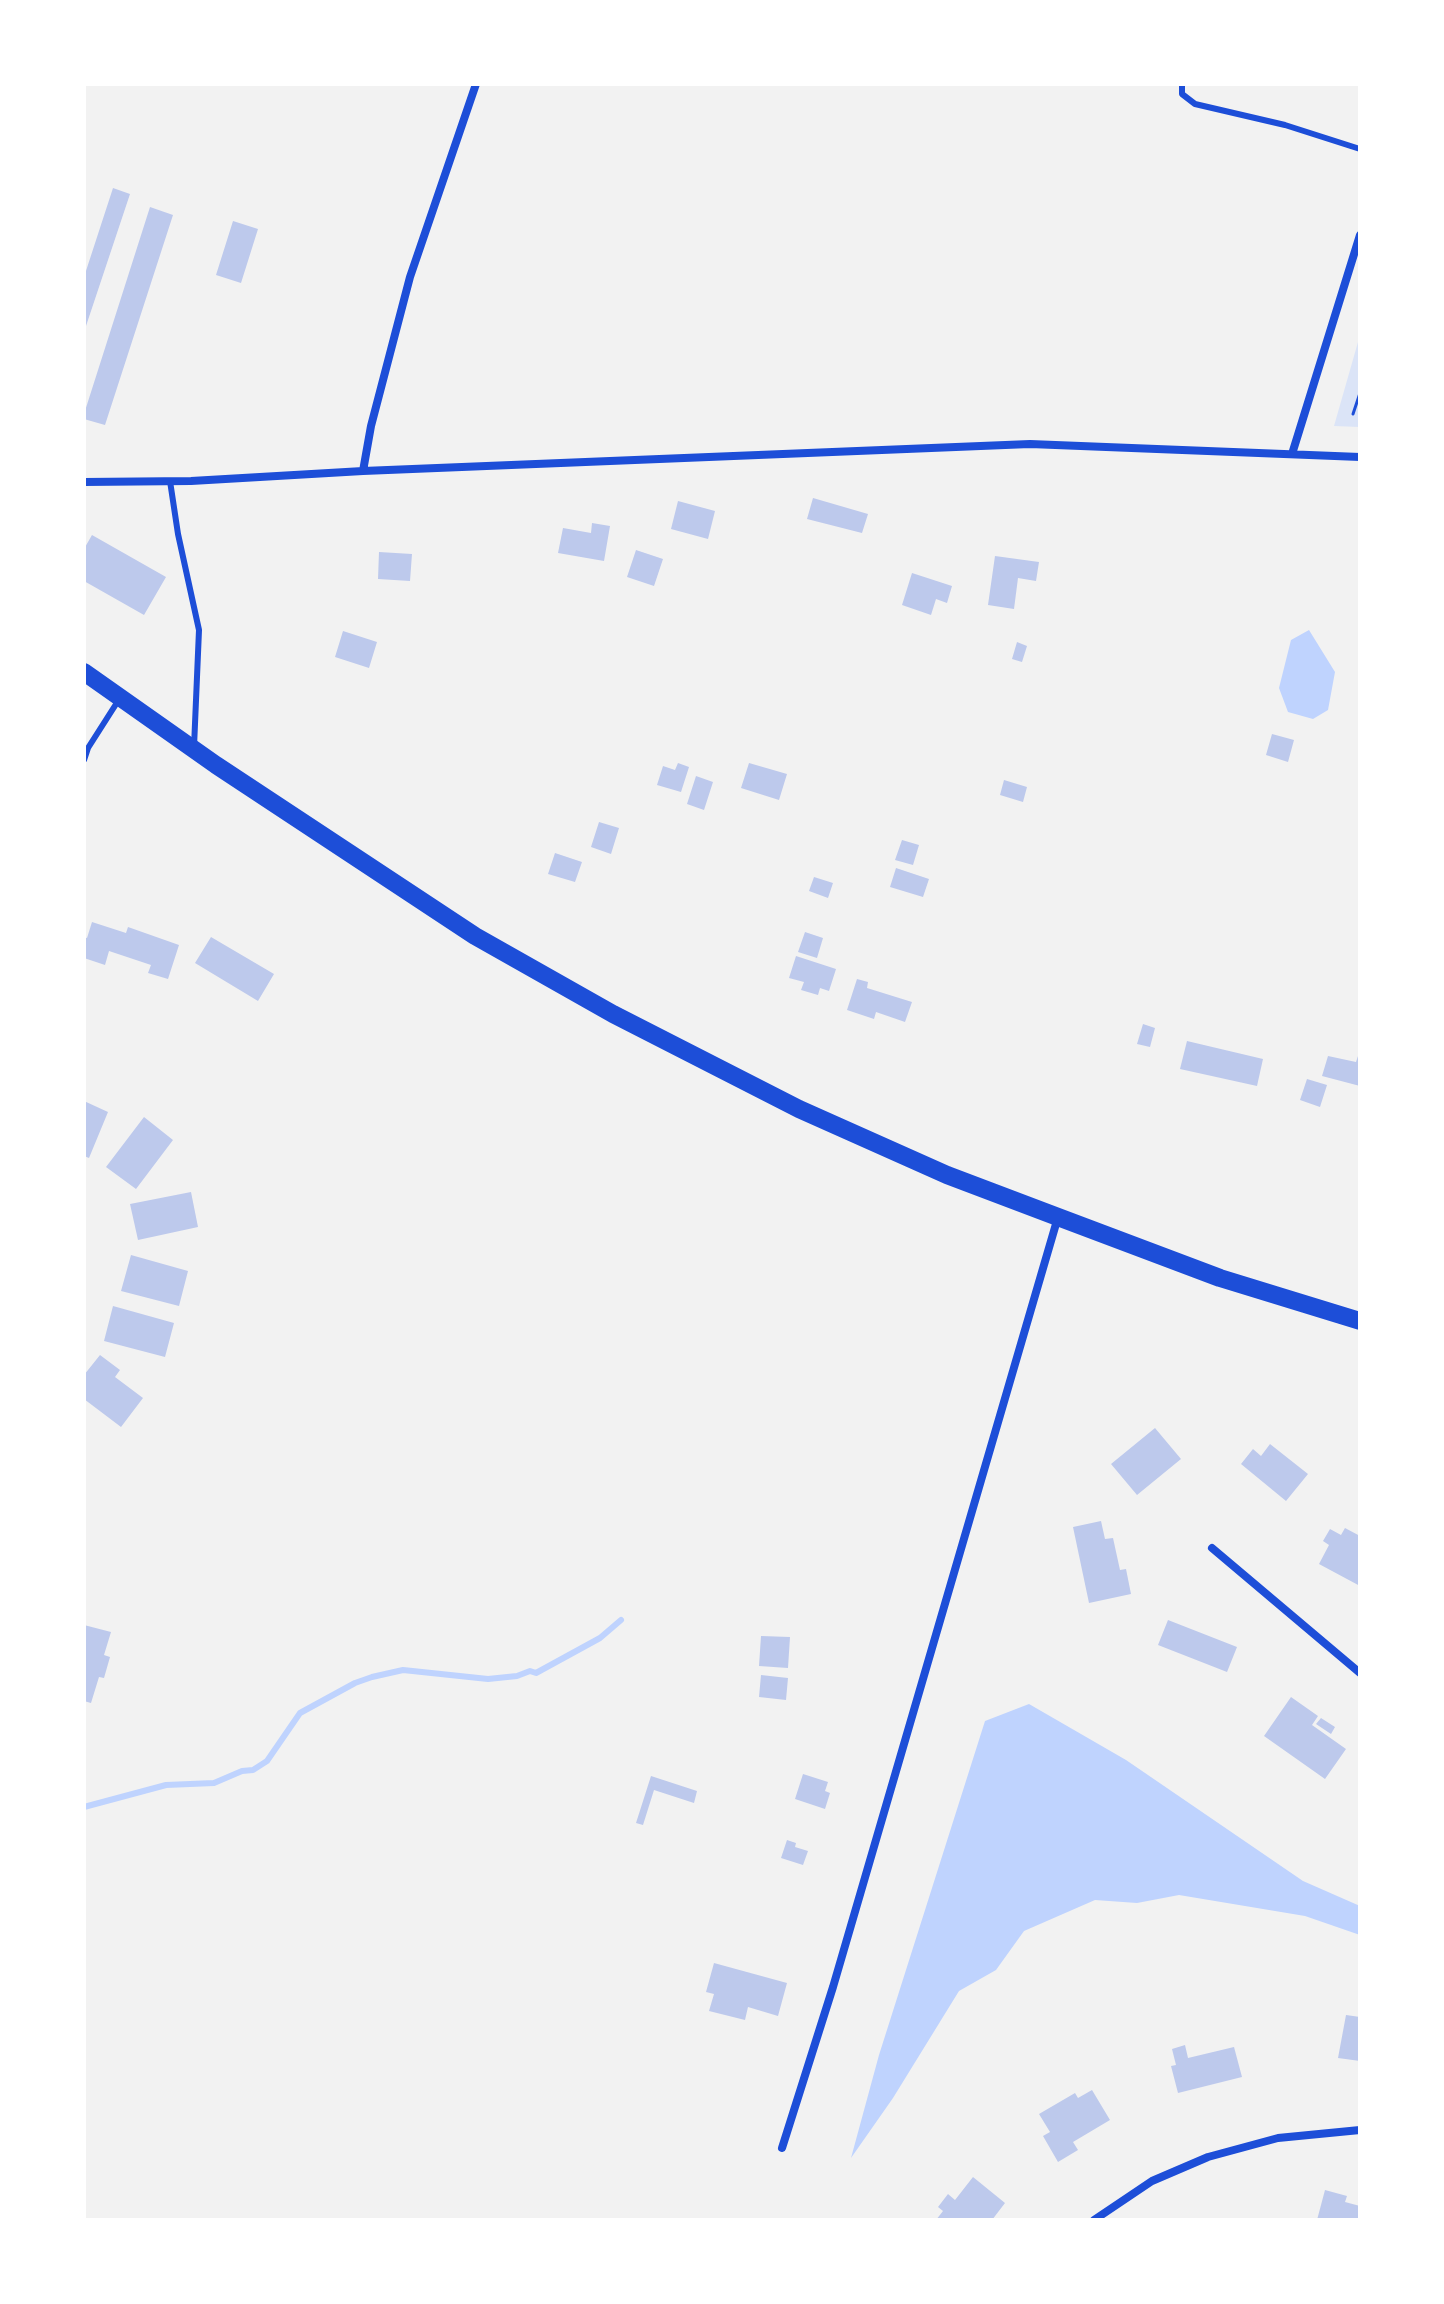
<!DOCTYPE html>
<style>
body{margin:0}
#map{position:relative;width:1444px;height:2304px;overflow:hidden;background:#f2f2f2;font-family:Georgia,serif}
canvas{display:block}
.frame{position:absolute;inset:0;border:86px solid #fff;pointer-events:none}
</style>
<div id="map">
<canvas width="1444" height="2304"></canvas>
<div class="frame"></div>
</div>
<script>
const ctx = document.querySelector('canvas').getContext('2d');
ctx.lineJoin = 'round';
function fillPath(path, color) { ctx.fillStyle = color; ctx.fill(path, 'evenodd'); }
const shape = rows => new Path2D(rows.map(r => 'M' + r).join(''));
function strokePath(path, color, width, dash) { ctx.strokeStyle = color; ctx.lineWidth = width; ctx.lineCap = dash ? 'butt' : 'round'; ctx.setLineDash(dash || []); ctx.stroke(path); }
const green = shape([
 [1360,335,1360,427,1334,426]
]);
const water = shape([
 [1309,630,1335,672,1328,710,1313,719,1288,712,1279,688,1291,640],
 [1029,1704,1126,1760,1303,1881,1360,1906,1360,1935,1305,1916,1179,1895,1137,1903,1095,1900,1024,1931,996,1970,959,1991,893,2098,851,2158,879,2055,985,1721]
]);
const stream = shape([
 [84,1807,166,1785,214,1783,242,1771,253,1770,267,1761,300,1713,355,1683,372,1677,403,1670,488,1679,517,1676,530,1671,536,1673,600,1638,621,1620]
]);
const building = shape([
 [113,188,130,194,84,332,84,277],
 [150,207,173,215,105,425,84,419,84,414],
 [233,221,258,229,241,283,216,275],
 [813,498,868,514,862,533,807,519],
 [678,501,715,511,708,539,671,529],
 [592,523,610,526,604,561,558,553,563,528,591,533],
 [92,535,166,577,144,615,84,581,84,549],
 [636,550,663,559,654,586,627,577],
 [379,552,412,554,410,581,378,579],
 [995,556,1039,562,1036,581,1018,578,1014,609,988,605],
 [912,573,952,586,947,603,936,599,931,615,902,605],
 [343,631,377,642,369,668,335,657],
 [1017,642,1027,646,1022,662,1012,659],
 [1272,734,1294,740,1288,762,1266,755],
 [678,763,689,767,681,792,657,785,663,766,675,770],
 [749,763,787,774,779,800,741,788],
 [696,776,713,782,704,810,687,804],
 [1004,780,1027,787,1023,802,1000,795],
 [599,822,619,828,611,854,591,847],
 [902,840,919,845,913,865,895,860],
 [555,853,582,862,575,882,548,874],
 [896,868,929,879,923,897,890,887],
 [814,877,833,883,828,898,809,891],
 [92,922,126,933,128,927,179,945,168,979,148,973,151,965,109,951,105,965,84,958,84,937,87,938],
 [805,932,823,938,817,958,798,952],
 [211,937,274,974,258,1001,195,963],
 [796,956,836,969,829,991,820,988,818,995,801,990,804,982,789,978],
 [857,979,868,982,867,988,912,1002,905,1022,876,1012,874,1019,847,1010],
 [1143,1024,1155,1028,1150,1047,1137,1044],
 [1187,1041,1263,1059,1257,1086,1180,1069],
 [1359,1053,1360,1086,1322,1076,1328,1056,1356,1062],
 [1307,1079,1327,1085,1320,1107,1300,1100],
 [84,1101,108,1112,89,1158,84,1156],
 [144,1117,173,1140,136,1189,106,1167],
 [191,1192,198,1227,138,1240,130,1204],
 [131,1255,188,1271,179,1306,121,1291],
 [113,1306,174,1323,165,1357,104,1341],
 [100,1355,120,1370,115,1377,143,1398,121,1427,84,1399,84,1375],
 [1155,1428,1181,1459,1137,1495,1111,1464],
 [1270,1444,1308,1474,1286,1501,1241,1464,1253,1449,1261,1456],
 [1101,1521,1105,1539,1113,1538,1120,1570,1126,1569,1131,1594,1089,1603,1073,1527],
 [1345,1528,1360,1536,1360,1586,1319,1564,1329,1545,1323,1541,1330,1529,1341,1535],
 [1168,1620,1237,1647,1227,1672,1158,1645],
 [84,1625,111,1632,104,1655,110,1657,104,1678,99,1677,91,1703,84,1701],
 [761,1636,790,1637,788,1668,759,1666],
 [761,1675,788,1678,786,1700,759,1697],
 [1291,1697,1318,1716,1312,1725,1346,1749,1325,1779,1264,1736],
 [1321,1718,1335,1727,1331,1734,1316,1724],
 [803,1774,828,1782,825,1791,830,1793,825,1809,795,1799],
 [651,1776,697,1791,694,1803,654,1790,643,1825,636,1823],
 [787,1840,796,1843,795,1847,808,1851,803,1865,781,1858],
 [714,1963,787,1983,778,2016,748,2007,745,2020,709,2011,714,1994,706,1992],
 [1346,2015,1360,2017,1360,2061,1338,2058],
 [1185,2045,1188,2058,1234,2047,1242,2077,1178,2093,1171,2066,1176,2065,1172,2049],
 [1092,2090,1110,2120,1073,2142,1078,2150,1058,2162,1043,2136,1050,2132,1039,2114,1075,2093,1078,2098],
 [973,2177,1005,2203,992,2220,936,2220,943,2211,938,2207,948,2194,955,2200],
 [1325,2190,1347,2196,1345,2202,1360,2206,1360,2220,1317,2220]
]);
const path = shape([
 [1353,414,1360,393]
]);
const service = shape([
 [1182,84,1182,94,1195,104,1285,125,1360,149],
 [170,481,178,534,199,630,194,747],
 [84,760,88,748,118,701]
]);
const minor = shape([
 [1292,454,1360,235],
 [363,471,371,426,410,277,476,84],
 [84,482,191,481,363,471,1030,444,1360,457],
 [1212,1548,1360,1673],
 [782,2148,833,1987,1058,1217],
 [1094,2220,1152,2181,1208,2157,1278,2138,1360,2130]
]);
const primary = shape([
 [84,672,216,765,475,936,613,1014,799,1109,947,1175,1058,1217,1220,1278,1360,1321]
]);
fillPath(green, '#dbe4f7');
fillPath(water, '#bfd3fe');
strokePath(stream, '#bfd3fe', 6);
fillPath(building, '#bdc9ec');
strokePath(path, '#1d4ed8', 3);
strokePath(service, '#1d4ed8', 6);
strokePath(minor, '#1d4ed8', 8);
strokePath(primary, '#1d4ed8', 18);
</script>
